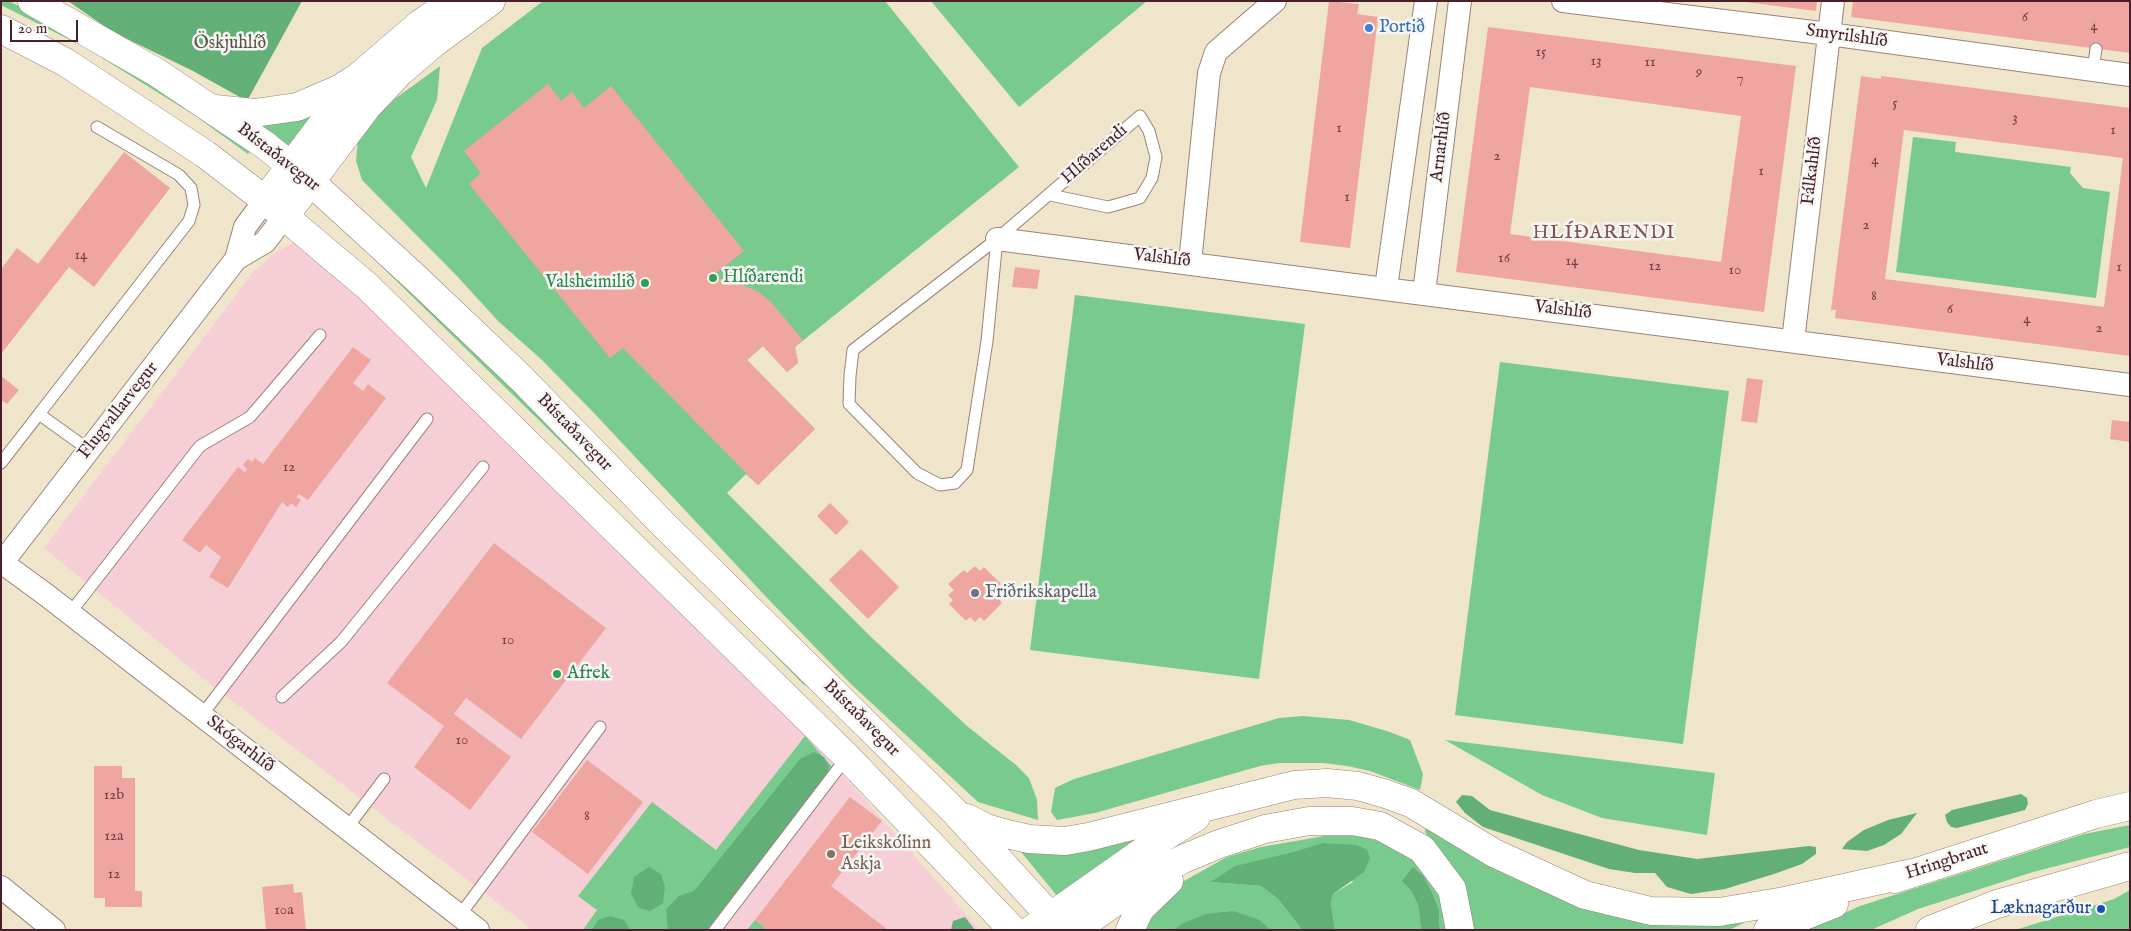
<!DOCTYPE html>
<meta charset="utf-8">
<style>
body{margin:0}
#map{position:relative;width:2131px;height:931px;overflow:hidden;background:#efe5cb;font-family:"IM FELL English",serif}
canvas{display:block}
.frame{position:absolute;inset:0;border:2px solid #4a1f2b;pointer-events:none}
.scale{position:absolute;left:10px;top:20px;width:68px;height:22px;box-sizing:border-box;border:2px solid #4a1f2b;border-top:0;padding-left:6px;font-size:15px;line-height:18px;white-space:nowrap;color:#4a1f2b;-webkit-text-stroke:4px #f6f6f2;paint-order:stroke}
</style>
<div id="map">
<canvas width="2131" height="931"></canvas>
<div class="frame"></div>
<div class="scale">20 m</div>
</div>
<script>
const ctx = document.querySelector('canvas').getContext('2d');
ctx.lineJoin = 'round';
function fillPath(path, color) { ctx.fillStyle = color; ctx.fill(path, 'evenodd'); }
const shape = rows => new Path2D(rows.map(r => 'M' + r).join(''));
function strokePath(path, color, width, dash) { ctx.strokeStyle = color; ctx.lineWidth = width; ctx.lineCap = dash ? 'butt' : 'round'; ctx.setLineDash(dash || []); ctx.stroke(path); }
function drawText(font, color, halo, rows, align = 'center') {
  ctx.font = font + ' "IM FELL English",serif'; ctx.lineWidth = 5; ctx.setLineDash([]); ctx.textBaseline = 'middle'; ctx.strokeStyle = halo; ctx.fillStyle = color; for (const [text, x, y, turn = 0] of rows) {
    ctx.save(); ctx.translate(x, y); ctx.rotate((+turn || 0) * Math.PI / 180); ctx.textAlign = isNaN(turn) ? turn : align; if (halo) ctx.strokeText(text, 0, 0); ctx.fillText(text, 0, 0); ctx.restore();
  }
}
const built = shape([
 [295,242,314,250,800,726,980,930,533,930,204,679,44,548,254,271,276,252]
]);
const green = shape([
 [1,1,9,1,89,42,253,148,248,154,194,115,86,48,1,5],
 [543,1,885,1,1019,167,795,347,798,363,787,372,763,346,747,360,815,429,758,485,746,474,727,493,871,637,967,726,1016,765,1029,778,1037,800,1038,820,978,802,851,684,771,602,593,412,541,359,498,321,456,275,362,180,356,161,358,140,370,123,396,98,440,66,437,100,411,157,426,188,482,48],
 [931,1,1147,1,1019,107],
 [327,102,290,149,253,122],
 [1913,137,1956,142,1955,152,2071,167,2070,173,2083,188,2110,192,2096,298,1896,272],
 [328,214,458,332,820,694,803,684,690,568],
 [1075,295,1305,324,1259,679,1030,650],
 [1500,362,1729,391,1683,744,1455,715],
 [1303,716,1349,720,1390,732,1410,740,1423,774,1420,790,1370,771,1347,766,1323,763,1279,763,1260,766,1095,813,1057,820,1051,812,1055,788,1074,779,1279,718],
 [805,736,833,768,706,930,583,930,597,910,578,896,652,802,716,850],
 [1445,740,1715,773,1707,835,1602,818,1542,795],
 [1427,822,1646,922,1706,926,1744,923,1729,930,1468,930,1459,877,1425,832],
 [2130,825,2130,847,2033,872,1918,909,1871,930,1807,930,1860,906,2084,834],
 [1158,827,1058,897,1017,847],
 [1324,836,1363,836,1386,844,1415,862,1440,894,1450,930,1440,930,1439,911,1402,881,1411,891,1418,905,1421,930,1335,930,1331,903,1333,894,1353,882,1322,843,1212,882,1261,886,1278,899,1302,930,1271,930,1260,920,1181,924,1173,930,1140,930,1166,891,1227,857,1261,847],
 [2130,890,2130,930,2015,930,2114,899],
 [755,920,768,930,747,930]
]);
const forest = shape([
 [68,1,302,1,247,101,193,71,113,32],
 [814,752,824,757,829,766,827,774,707,930,668,930,666,909,679,896,694,891,800,759],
 [2021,794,2027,798,2028,804,2025,810,1957,828,1951,827,1947,822,1945,815,1952,810],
 [1462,795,1472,796,1490,810,1639,850,1697,859,1809,846,1816,847,1816,854,1802,864,1774,874,1725,889,1691,894,1667,887,1655,873,1635,873,1609,869,1483,827,1465,813,1456,802],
 [1917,813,1901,834,1884,845,1867,851,1842,849,1847,842,1864,830,1888,820],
 [1322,843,1357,845,1367,850,1370,858,1364,872,1333,894,1331,903,1335,930,1302,930,1278,899,1261,886,1211,882,1235,866,1294,852],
 [649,867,661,874,665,887,663,903,650,911,639,908,631,894,634,877],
 [1413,867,1424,877,1432,893,1439,911,1440,930,1421,930,1418,905,1411,891,1402,881],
 [1233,911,1260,920,1271,930,1173,930,1181,924,1206,914],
 [610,916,624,920,630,930,592,930,598,920],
 [965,917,975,930,951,930,953,921]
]);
const building = shape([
 [1329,1,1359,4,1357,14,1378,17,1350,248,1300,242],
 [1737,1,1817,1,1816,11],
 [1853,1,2130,1,2130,53,1851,17],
 [1488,27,1796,66,1764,312,1456,272],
 [1530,87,1741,116,1721,262,1510,234],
 [1861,76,1881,79,1881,76,2130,108,2130,356,1835,318,1836,310,1831,310],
 [1904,130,2123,158,2104,307,1885,279],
 [548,84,561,101,572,92,584,108,611,86,744,251,710,278,733,281,759,292,770,301,803,340,795,347,798,363,787,372,763,346,747,360,815,429,758,485,623,348,610,358,469,184,481,173,464,151],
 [124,152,170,188,94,287,69,267,1,354,1,269,17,248,38,264],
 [1015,267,1040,270,1037,289,1012,287],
 [353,347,371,360,353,383,363,391,368,384,386,398,308,500,299,494,296,497,301,500,296,507,291,503,288,507,282,502,228,588,209,577,221,557,206,545,200,553,182,540,238,467,245,472,247,469,243,465,248,459,252,462,255,458,263,464],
 [1,376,19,390,7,404,3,401,1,403],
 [1747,378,1763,380,1757,423,1741,421],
 [2112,420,2130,422,2130,442,2110,439],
 [830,503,849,522,836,535,817,516],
 [494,543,606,628,521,739,466,698,454,714,511,757,470,810,414,767,444,726,387,683],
 [861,549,899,587,868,619,829,580],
 [975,566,980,571,984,567,1001,584,996,589,1002,596,999,599,1002,603,984,621,980,617,975,622,970,617,966,621,949,604,953,600,948,595,954,590,948,584,964,570,967,573],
 [587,760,643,802,588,874,532,832],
 [94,766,122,766,122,778,135,778,135,891,142,891,142,907,105,907,105,898,94,898],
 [850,797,882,821,831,886,888,930,768,930,755,920],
 [293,884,294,893,302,892,306,930,266,930,262,887]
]);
const service = shape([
 [2093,70,2096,49],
 [997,239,987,341,967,470,955,483,940,485,917,473,849,404,850,376,853,350,997,239,1140,116,1149,131,1156,157,1152,178,1140,198,1108,207,1050,195],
 [89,450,39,414,189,221,194,205,191,188,179,175,97,127],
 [1,463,39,414],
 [70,613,200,446,250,417,320,335],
 [282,697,341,642,483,467],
 [202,715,427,419],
 [347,828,384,779],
 [460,915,600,727],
 [715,930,847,757]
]);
const minor = shape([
 [1563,1,1829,34,2130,75],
 [997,239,2130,385],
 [236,259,265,242,284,217],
 [1190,263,1209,73,1216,52,1275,1],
 [1386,288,1426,1],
 [1424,293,1460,1],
 [1793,341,1833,1],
 [1,562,45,594,478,930],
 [2,563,236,259,245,227,265,200],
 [1,887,54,930]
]);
const tertiary = shape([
 [265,200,358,77,421,23,453,1],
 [284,217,367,107,400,72,434,43,491,1]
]);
const primary = shape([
 [32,1,156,72,265,145,311,182,418,280,521,378,664,525,954,811,1063,930],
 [1,29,65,62,205,154,265,200,367,286,847,757,1013,930],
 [215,109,254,113,297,107,339,89,358,77],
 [967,818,986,828,1007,834,1029,839,1065,841,1088,837,1294,785,1327,783,1358,786,1386,794,1411,803,1494,853,1585,895,1651,911,1719,912,1785,901,1912,873],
 [1895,879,2096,814,2130,806],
 [1031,930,1159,840,1196,817],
 [1075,930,1158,872,1183,859,1219,844,1265,829,1309,821,1352,821,1380,826,1422,849,1452,889,1460,930],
 [1130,930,1140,909,1169,881],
 [1768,930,1834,904],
 [1930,930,1997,904,2130,866]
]);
const markers = [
 [1369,28,5,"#3f7fe0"],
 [713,278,5,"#2e9e5b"],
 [645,283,5,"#2e9e5b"],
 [975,593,5,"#6b7280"],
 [557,674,5,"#2e9e5b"],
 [831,854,5,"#8d6e63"],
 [2101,909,5,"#1a4fb4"]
];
const numberNames = [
 ["6",2025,18],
 ["4",2094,27],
 ["15",1541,53],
 ["13",1596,62],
 ["11",1650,63],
 ["9",1699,73],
 ["7",1740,79],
 ["5",1895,104],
 ["3",2015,119],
 ["1",1339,129],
 ["1",2113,131],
 ["2",1497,157],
 ["4",1875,161],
 ["1",1761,172],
 ["1",1347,198],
 ["2",1866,226],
 ["14",81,256],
 ["16",1504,259],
 ["14",1572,262],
 ["12",1655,267],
 ["1",2119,268],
 ["10",1735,271],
 ["8",1874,297],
 ["6",1950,310],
 ["4",2027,320],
 ["2",2099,329],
 ["12",289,468],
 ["10",508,641],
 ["10",462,741],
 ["12b",114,796],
 ["8",587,817],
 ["12a",114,837],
 ["12",114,875],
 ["10a",284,911]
];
const shopNames = [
 ["Portið",1379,28]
];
const streetNames = [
 ["Smyrilshlíð",1847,37,8],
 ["Arnarhlíð",1442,147,-83],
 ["Hlíðarendi",1095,155,-41],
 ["Bústaðavegur",278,158,38],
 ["Fálkahlíð",1813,171,-83],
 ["Valshlíð",1162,259,7],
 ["Valshlíð",1563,311,7],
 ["Valshlíð",1965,364,7],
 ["Flugvallarvegur",119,411,-52],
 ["Bústaðavegur",574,433,46],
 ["Bústaðavegur",861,719,45],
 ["Skógarhlíð",240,745,38],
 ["Hringbraut",1947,862,-18]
];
const parkNames = [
 ["Öskjuhlíð",230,44]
];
const leisureNames = [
 ["Hlíðarendi",723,278],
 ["Valsheimilið",635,283,"right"],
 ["Afrek",567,674]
];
const worshipNames = [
 ["Friðrikskapella",985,593]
];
const educationNames = [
 ["Leikskólinn",841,844],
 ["Askja",841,865]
];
const transitNames = [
 ["Læknagarður",2091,909]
];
const neighbourhoodNames = [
 ["HLÍÐARENDI",1604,234]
];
fillPath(built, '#f6cfd6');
fillPath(green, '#78cb8d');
fillPath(forest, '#62af78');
fillPath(building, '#f0a6a0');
strokePath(service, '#9c827b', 13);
strokePath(minor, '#9c827b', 24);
strokePath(tertiary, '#9c827b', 29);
strokePath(primary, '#9c827b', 29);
strokePath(service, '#fff', 11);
strokePath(minor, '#fff', 22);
strokePath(tertiary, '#fff', 28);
strokePath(primary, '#fff', 28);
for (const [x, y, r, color] of markers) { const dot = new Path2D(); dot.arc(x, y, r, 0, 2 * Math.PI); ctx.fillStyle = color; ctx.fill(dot); strokePath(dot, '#f6f6f2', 2); }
drawText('15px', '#744148', null, numberNames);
drawText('18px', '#366cbe', '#f6f6f2', shopNames, 'left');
drawText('18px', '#4a1f2b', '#f6f6f2', streetNames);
drawText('18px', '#585348', '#f6f6f2', parkNames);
drawText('18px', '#27864d', '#f6f6f2', leisureNames, 'left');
drawText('18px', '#5b616d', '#f6f6f2', worshipNames, 'left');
drawText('18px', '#785e54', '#f6f6f2', educationNames, 'left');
drawText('18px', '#164399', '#f6f6f2', transitNames, 'right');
ctx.letterSpacing = '1px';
drawText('19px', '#844e54', '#f6f6f2', neighbourhoodNames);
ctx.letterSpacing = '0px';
</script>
